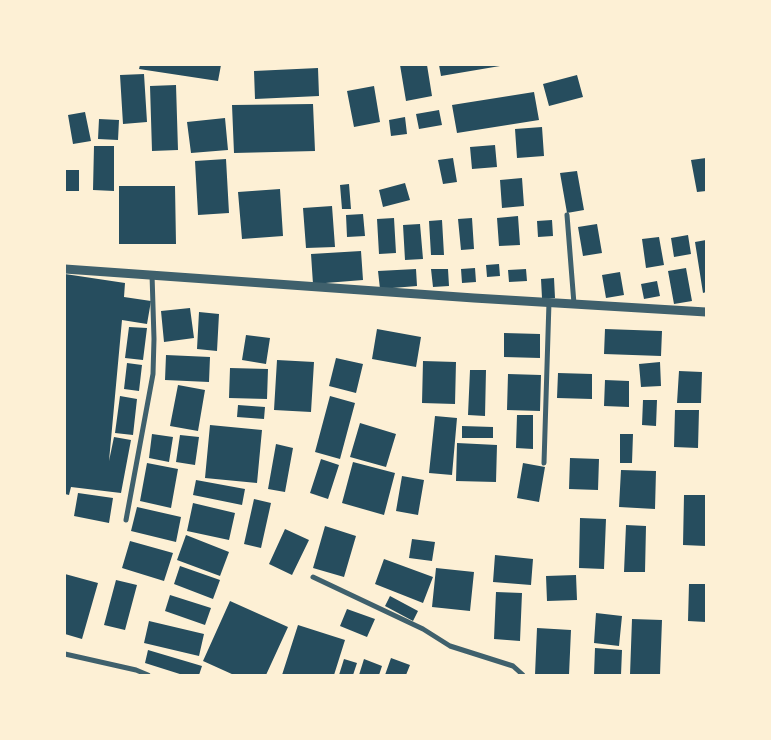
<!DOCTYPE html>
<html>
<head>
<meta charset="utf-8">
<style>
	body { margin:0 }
	#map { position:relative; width:771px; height:740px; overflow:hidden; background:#fdf0d5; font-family:Inter,sans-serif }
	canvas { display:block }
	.frame { position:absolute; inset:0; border:66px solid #fdf0d5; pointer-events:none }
</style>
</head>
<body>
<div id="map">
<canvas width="771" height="740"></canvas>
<div class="frame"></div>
</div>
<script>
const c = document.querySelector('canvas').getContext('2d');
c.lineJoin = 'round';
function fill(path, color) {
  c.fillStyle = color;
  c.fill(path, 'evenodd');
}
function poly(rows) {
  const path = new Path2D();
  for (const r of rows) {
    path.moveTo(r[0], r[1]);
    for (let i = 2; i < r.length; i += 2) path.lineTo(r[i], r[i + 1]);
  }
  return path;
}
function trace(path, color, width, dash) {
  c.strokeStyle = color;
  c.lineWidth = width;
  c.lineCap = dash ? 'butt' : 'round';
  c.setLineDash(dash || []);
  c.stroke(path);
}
fill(poly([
	[140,65,221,65,218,81,139,69],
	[400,65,427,65,432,96,406,101],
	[439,65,500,65,500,66,441,76],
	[318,68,319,96,255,99,254,71],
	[144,74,147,122,123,124,120,75],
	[577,75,583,97,549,106,543,84],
	[176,85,178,150,152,151,150,86],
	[374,86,380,122,354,127,347,91],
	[534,92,539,120,457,133,452,105],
	[313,104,315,151,234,153,232,105],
	[439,110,442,125,419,129,416,114],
	[85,112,91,141,73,144,68,115],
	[405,117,407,134,391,136,389,120],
	[225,118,228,150,191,153,187,122],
	[99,119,119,120,118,140,98,139],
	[542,127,544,156,517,158,515,129],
	[495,145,497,167,472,169,470,147],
	[94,146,114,146,114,191,93,190],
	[453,158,457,182,443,184,438,160],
	[706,158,706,191,697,192,691,160],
	[226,159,229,213,198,215,195,161],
	[65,170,79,170,79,191,65,191],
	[577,171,584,210,567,213,560,173],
	[522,178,524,206,502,208,500,180],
	[405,183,410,200,383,207,379,190],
	[349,184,351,209,342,209,340,185],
	[119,186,175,186,176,244,119,244],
	[280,189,283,236,242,239,238,192],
	[332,206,335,247,306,248,303,208],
	[363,214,365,236,347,237,346,215],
	[518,216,520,245,499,246,497,218],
	[394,218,396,253,379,254,377,219],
	[472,218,474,249,461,250,458,219],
	[442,220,444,255,431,255,429,221],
	[552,220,553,236,538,237,537,221],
	[420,224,423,259,405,260,403,225],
	[597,224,602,253,583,256,578,227],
	[688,235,691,254,674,257,671,238],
	[659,237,664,265,646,268,642,239],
	[706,240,706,292,703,293,695,242],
	[361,251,363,280,313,284,311,254],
	[499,264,500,276,487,277,486,265],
	[475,268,476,282,462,283,461,269],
	[686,268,692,301,674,304,668,271],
	[416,269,417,286,380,289,378,271],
	[431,269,448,269,449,286,433,287],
	[526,269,527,281,509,282,508,270],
	[620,272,624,295,606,298,602,275],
	[65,274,125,283,124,297,151,301,147,324,122,320,109,461,114,437,131,440,121,493,71,487,69,495,65,494],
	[554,278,555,298,542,298,541,279],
	[657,281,660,296,644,299,641,284],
	[190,308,194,338,164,342,161,311],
	[199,312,219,314,217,351,197,349],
	[129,327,147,328,143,360,125,358],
	[377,329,421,337,416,367,372,359],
	[605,329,662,331,661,356,604,354],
	[504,333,540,334,540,358,504,357],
	[246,335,270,338,266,364,242,360],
	[166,355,210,357,209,382,165,380],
	[336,358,363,364,356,393,329,386],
	[277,360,314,362,311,412,274,410],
	[423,361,456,362,455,404,422,403],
	[660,362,661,386,641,387,639,364],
	[127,363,142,365,139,391,124,389],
	[230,368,268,369,267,399,229,398],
	[470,370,486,370,485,416,468,415],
	[679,371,702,372,701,403,677,403],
	[558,373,592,374,592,399,557,398],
	[508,374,541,375,540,411,507,410],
	[605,380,629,381,629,407,604,406],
	[178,385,205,390,198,431,170,426],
	[120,396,137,399,133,435,115,433],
	[330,396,355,403,340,459,315,452],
	[643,400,657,400,656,426,642,425],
	[238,405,265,407,264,419,237,417],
	[675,410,699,410,698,448,674,447],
	[517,415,533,415,533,449,516,448],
	[435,416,457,418,452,475,429,473],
	[360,423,396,434,386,467,350,457],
	[210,425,262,430,257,483,205,478],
	[462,426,493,427,493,438,462,438],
	[152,434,173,437,169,462,149,458],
	[620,434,633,434,632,463,620,463],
	[180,435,199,437,195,465,176,462],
	[457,443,497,445,496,482,456,481],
	[276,444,293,448,285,492,268,489],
	[570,458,599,459,598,490,569,489],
	[321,459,339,465,328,499,310,493],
	[353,462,395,473,384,515,342,503],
	[147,463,178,469,171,508,140,501],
	[523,463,545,467,539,502,517,498],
	[621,470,656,471,655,509,619,507],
	[402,476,424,480,418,515,396,511],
	[196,480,245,489,242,505,193,495],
	[78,493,113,498,109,523,74,516],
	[684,495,706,495,706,546,683,545],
	[254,499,271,503,261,548,244,544],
	[193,503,235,513,229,540,187,531],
	[137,507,181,517,176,542,131,531],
	[580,518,606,519,604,569,579,568],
	[626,525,646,526,645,572,624,572],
	[325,526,356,536,344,577,313,568],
	[285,529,309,540,292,575,269,564],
	[186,535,229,552,220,576,177,560],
	[412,539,435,542,432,561,409,558],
	[130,541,173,553,164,581,122,568],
	[495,555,533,559,531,585,493,582],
	[384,559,433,577,423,603,375,584],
	[180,566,220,580,213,599,174,584],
	[436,568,474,572,470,611,432,607],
	[65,574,98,583,82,639,65,634],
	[576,575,577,600,547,601,546,576],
	[116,580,137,585,125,630,104,625],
	[689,584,706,584,706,622,688,621],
	[496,592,522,593,520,641,494,639],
	[170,595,211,608,205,625,165,611],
	[390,596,418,611,413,621,385,606],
	[230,601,288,627,266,675,234,675,203,661],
	[347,609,375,619,367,637,340,626],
	[596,613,622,616,619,646,594,643],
	[632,619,662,620,660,675,630,675],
	[149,621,204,634,199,656,144,643],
	[298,625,345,640,334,675,282,675],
	[537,628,571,630,569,675,535,675],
	[595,648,622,650,621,675,594,675],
	[148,650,202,666,199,675,183,675,145,663],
	[391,658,410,665,406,675,385,675],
	[344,659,357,663,353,675,339,675],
	[364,659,382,666,379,675,359,675]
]), '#264d5e');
trace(poly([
	[567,215,574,304],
	[544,463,549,302],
	[126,520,153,374,154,339,152,274],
	[313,577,423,629,450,646,513,666,523,675],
	[65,654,136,670,148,675]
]), '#3f606c', 5);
trace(poly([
	[65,269,474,298,706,312]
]), '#3f606c', 9);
</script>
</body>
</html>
